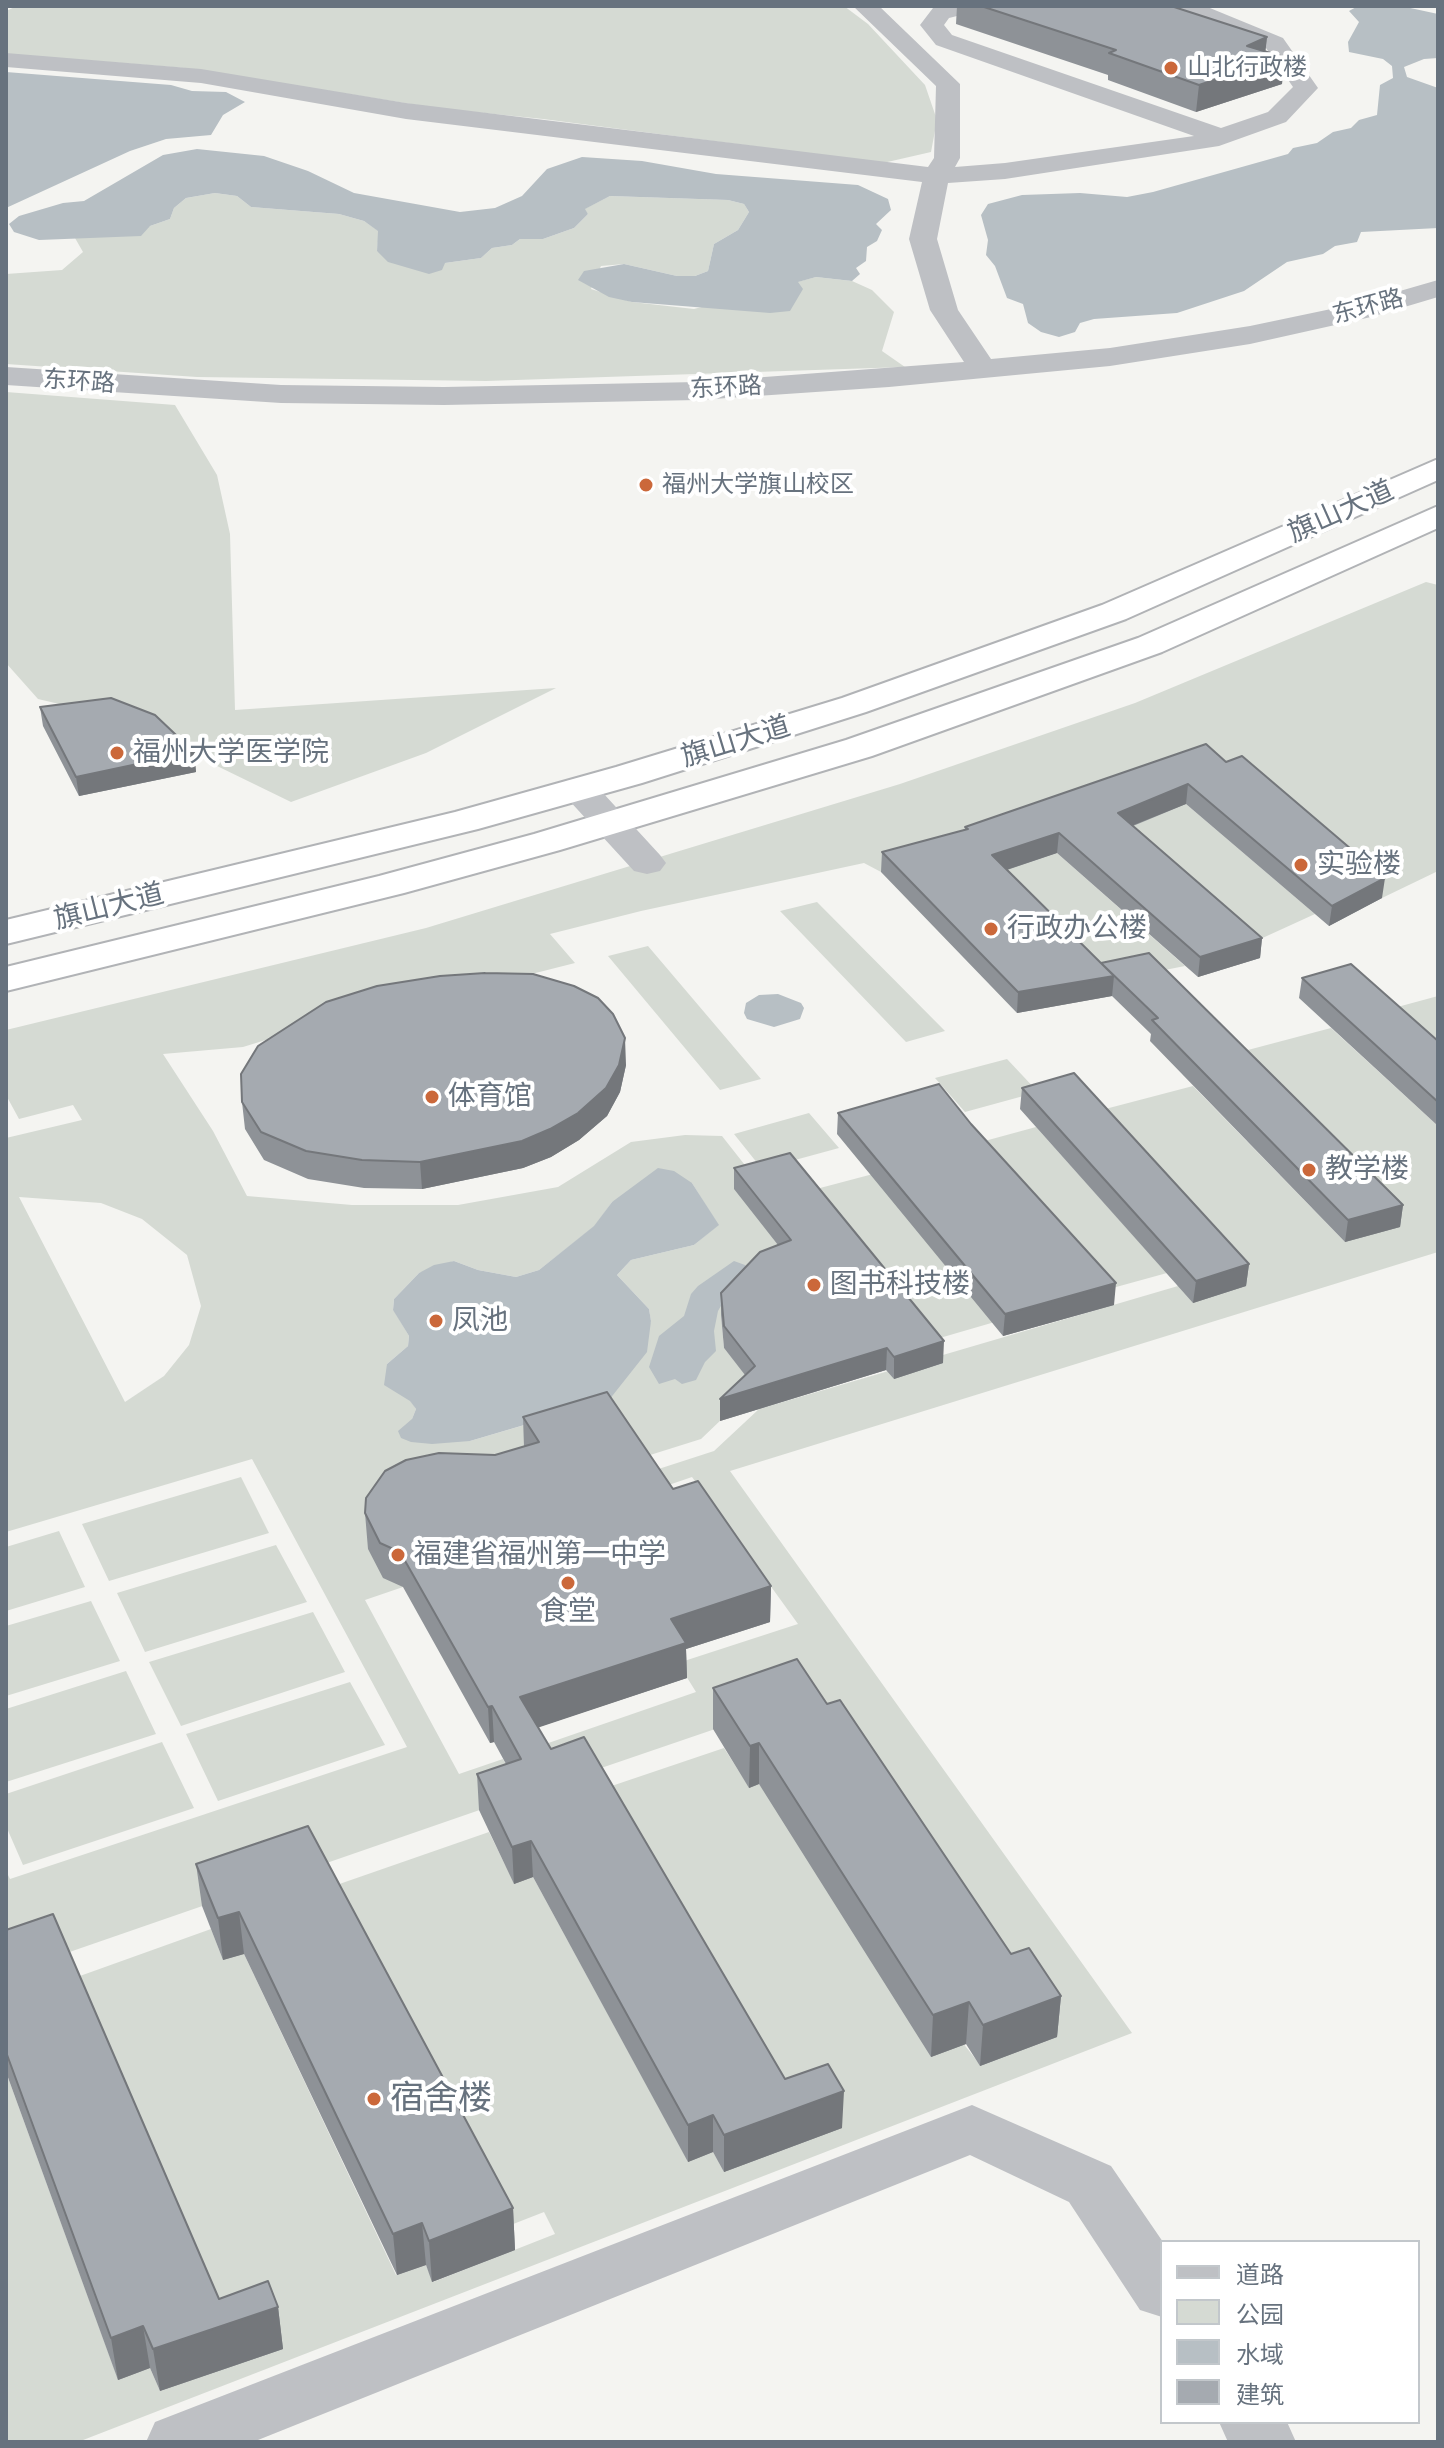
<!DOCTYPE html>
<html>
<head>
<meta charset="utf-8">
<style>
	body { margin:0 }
	#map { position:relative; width:1444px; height:2448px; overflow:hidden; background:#f4f4f1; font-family:Figtree,"Noto Sans SC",sans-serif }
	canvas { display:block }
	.frame { position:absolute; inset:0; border:8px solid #67727e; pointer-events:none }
	.legend { position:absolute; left:1160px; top:2240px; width:260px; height:184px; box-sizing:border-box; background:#fff; border:2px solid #c2c7cb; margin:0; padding:10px 14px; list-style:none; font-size:24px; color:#67727e }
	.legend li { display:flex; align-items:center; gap:16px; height:40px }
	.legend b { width:40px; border:2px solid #c2c7cb }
</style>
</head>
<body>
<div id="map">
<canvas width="1444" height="2448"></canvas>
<div class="frame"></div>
<ul class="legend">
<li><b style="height:10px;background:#bec0c4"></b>道路</li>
<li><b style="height:22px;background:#d5dad3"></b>公园</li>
<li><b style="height:22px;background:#b7bfc4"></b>水域</li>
<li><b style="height:22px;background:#a5aab0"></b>建筑</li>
</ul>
</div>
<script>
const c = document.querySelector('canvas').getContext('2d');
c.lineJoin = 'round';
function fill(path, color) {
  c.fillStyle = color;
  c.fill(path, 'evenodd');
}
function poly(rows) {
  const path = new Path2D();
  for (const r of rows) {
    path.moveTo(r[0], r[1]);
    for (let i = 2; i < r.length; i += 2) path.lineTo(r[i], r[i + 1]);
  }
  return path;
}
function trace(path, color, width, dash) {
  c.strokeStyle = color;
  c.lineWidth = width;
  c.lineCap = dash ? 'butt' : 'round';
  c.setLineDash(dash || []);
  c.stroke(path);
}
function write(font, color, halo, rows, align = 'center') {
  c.font = font + ' Figtree,"Noto Sans SC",sans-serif';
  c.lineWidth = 8;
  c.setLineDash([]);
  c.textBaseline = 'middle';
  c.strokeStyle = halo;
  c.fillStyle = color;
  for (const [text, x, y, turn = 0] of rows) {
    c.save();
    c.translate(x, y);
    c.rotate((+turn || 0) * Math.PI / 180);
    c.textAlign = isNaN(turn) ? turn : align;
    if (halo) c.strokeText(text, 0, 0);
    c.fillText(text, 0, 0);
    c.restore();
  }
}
fill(poly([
	[17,6,844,6,868,24,925,85,937,120,931,152,883,163,543,119,436,108,185,68,6,54,6,11],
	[215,193,237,196,251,207,339,214,364,221,379,231,377,251,445,263,481,258,492,248,512,245,520,239,543,239,574,228,588,214,584,209,610,196,728,200,744,204,749,212,738,230,714,244,708,271,695,276,677,276,624,264,601,266,591,289,632,302,694,309,816,277,852,281,872,290,894,312,882,351,905,367,486,381,197,377,6,364,6,274,62,270,83,252,75,238,105,236,150,226,170,219,174,208,186,198],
	[6,392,175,405,217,475,230,534,235,710,556,688,426,753,291,802,215,765,136,722,38,699,6,663],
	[1426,582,1438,585,1438,871,1382,898,1240,776,881,872,864,863,641,911,550,934,575,963,504,981,379,1005,243,1047,163,1054,213,1131,247,1196,352,1205,458,1205,558,1187,631,1142,685,1135,722,1136,759,1183,790,1262,721,1315,724,1348,745,1374,862,1339,744,1398,701,1439,631,1461,403,1587,365,1600,459,1774,503,1759,523,1795,6,1974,6,1871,10,1879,407,1747,252,1459,6,1532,6,1138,82,1120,73,1105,19,1119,6,1095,6,1030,426,928,900,784,1135,703],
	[692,1183,718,1225,694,1245,631,1260,617,1275,649,1309,651,1322,569,1412,470,1441,412,1419,416,1409,387,1364,408,1346,409,1336,393,1309,394,1299,419,1273,454,1261,478,1270,516,1277,539,1270,595,1226,612,1202],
	[19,1197,101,1203,142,1219,187,1255,201,1306,189,1345,164,1376,125,1402],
	[1186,804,1315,914,1245,946,1116,832],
	[1057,853,1185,966,1099,983,991,875],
	[817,902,945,1031,906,1042,780,911],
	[648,946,761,1079,720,1090,608,956],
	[1438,996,1438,1065,1379,1012],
	[1331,1028,1438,1126,1438,1252,730,1471,1132,2033,78,2442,6,2442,6,2072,118,2379,150,2368,160,2391,283,2348,225,2341,52,1986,211,1929,223,1960,244,1954,396,2275,426,2265,433,2282,555,2234,544,2212,503,2228,302,1897,489,1832,514,1883,533,1877,688,2161,713,2152,725,2171,842,2127,784,2116,579,1797,724,1748,749,1787,759,1784,981,2066,797,1701,569,1779,531,1749,696,1692,678,1663,798,1624,692,1477,651,1491,640,1475,714,1451,759,1409,1178,1286,1090,1113,1193,1086,1345,1242,1229,1055],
	[1007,1059,1038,1092,965,1112,935,1078],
	[809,1113,839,1148,762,1169,734,1134],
	[1036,1127,1167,1273,1058,1303,970,1145],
	[873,1174,1036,1310,926,1342,805,1192],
	[241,1477,269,1533,109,1581,82,1524],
	[59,1531,85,1587,6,1611,6,1547],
	[276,1545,307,1602,145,1652,117,1593],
	[91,1601,120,1661,6,1696,6,1626],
	[313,1612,345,1672,181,1726,149,1662],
	[126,1671,156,1734,6,1782,6,1709],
	[350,1682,385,1745,218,1801,186,1734],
	[162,1742,194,1808,23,1865,6,1826,6,1794]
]), '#d5dad3');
fill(poly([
	[1358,6,1401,6,1438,14,1438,58,1424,59,1404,67,1407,77,1438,88,1438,228,1361,232,1357,242,1335,246,1323,254,1287,262,1244,291,1177,313,1094,319,1080,323,1075,332,1059,337,1041,332,1028,323,1023,304,1007,298,995,266,986,255,988,240,981,215,988,204,1022,195,1080,193,1127,197,1153,192,1288,154,1293,148,1317,143,1333,132,1351,128,1359,120,1377,115,1380,85,1393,78,1392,66,1383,59,1349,52,1348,42,1359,22,1349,11],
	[6,72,171,85,192,91,226,92,245,102,223,115,211,135,166,139,130,151,6,208],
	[197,149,264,156,308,171,354,193,460,212,495,208,522,196,547,169,582,157,642,161,716,174,858,185,888,199,891,210,876,224,882,230,877,241,867,247,866,261,856,268,860,274,852,281,816,277,798,282,803,289,790,311,770,313,632,302,609,297,578,280,584,271,624,264,677,276,695,276,708,271,714,244,738,230,749,212,744,204,728,200,610,196,585,209,588,214,574,228,543,239,520,239,512,245,492,248,481,258,445,263,442,270,429,274,388,262,377,251,378,231,364,221,339,214,251,207,237,196,215,193,186,198,174,208,170,219,150,226,141,236,39,240,14,232,9,224,19,216,63,203,84,201,163,155],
	[778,994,801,1003,804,1008,800,1019,774,1027,747,1019,744,1013,746,1003,759,995],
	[658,1168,674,1171,692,1183,719,1225,694,1245,631,1260,617,1275,649,1309,651,1321,647,1352,609,1400,470,1441,432,1444,411,1442,401,1438,398,1431,412,1419,416,1409,410,1401,384,1385,387,1364,408,1346,409,1336,393,1310,394,1299,419,1273,434,1265,454,1261,478,1270,516,1277,539,1270,594,1226,612,1202],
	[734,1261,745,1265,750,1273,725,1299,718,1311,714,1331,716,1351,705,1362,696,1380,682,1384,675,1379,659,1384,649,1367,659,1336,684,1316,691,1294,698,1286]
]), '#b7bfc4');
const highway = poly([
	[1438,459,1438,480,1126,619,866,712,642,783,478,829,6,944,6,920,455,812,616,767,842,698,1102,605,1438,459],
	[1438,506,1438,528,1162,652,872,756,560,850,404,893,6,991,6,967,379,876,534,834,846,740,1138,638,1438,506]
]);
trace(highway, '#b1b3b6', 4);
fill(poly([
	[853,6,879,6,960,84,960,158,955,167,1005,163,1194,136,936,45,920,25,933,8,941,6,981,6,977,11,949,18,944,25,952,35,1221,128,1268,112,1293,87,1266,48,1191,17,1160,11,1156,6,1205,6,1283,38,1318,88,1286,122,1219,146,1005,179,948,183,937,239,958,310,991,359,1110,348,1250,326,1355,304,1438,280,1438,297,1371,317,1250,344,1110,366,889,387,698,400,444,405,281,403,6,385,6,367,281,385,444,387,698,382,964,362,930,310,909,239,922,182,406,119,201,83,6,67,6,53,201,69,406,103,928,167,934,158,936,86,853,6],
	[579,778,592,781,660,855,666,863,660,871,647,874,634,871,566,797,561,789,566,781,579,778],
	[972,2105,1111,2166,1163,2242,1162,2317,1140,2310,1069,2202,970,2155,253,2442,146,2442,155,2422,972,2105],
	[1219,2422,1287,2422,1296,2442,1228,2442,1219,2422]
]), '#bec0c4');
fill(highway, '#fff');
fill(poly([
	[957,6,1171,6,1267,37,1265,52,1284,57,1282,84,1196,112,1108,80,1108,75,956,24],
	[40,707,194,752,196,772,79,796,43,726],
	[1226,762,1382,898,1329,926,1186,804,1133,826,1262,938,1260,958,1198,977,1057,853,1007,870,1101,963,1403,1205,1400,1227,1345,1242,1150,1041,1151,1034,1112,996,1017,1013,881,872,882,852,965,830,965,827],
	[1302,978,1438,1041,1438,1126,1299,998],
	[626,1065,620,1092,607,1116,579,1140,551,1157,523,1168,422,1189,364,1188,308,1179,264,1160,245,1129,242,1102],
	[1022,1088,1249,1264,1246,1286,1193,1303,1020,1109],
	[838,1113,1114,1305,1003,1336,837,1134],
	[734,1168,943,1363,894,1379,886,1370,720,1421,745,1375,724,1348,721,1315,721,1293,778,1245,734,1189],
	[523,1417,673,1489,771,1586,770,1622,686,1649,687,1678,538,1727,551,1749,785,2079,842,2128,724,2172,713,2152,688,2162,533,1877,514,1884,479,1810,477,1774,506,1764,494,1742,490,1743,403,1587,383,1578,368,1549,365,1513,495,1455,524,1447],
	[713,1688,827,1704,1011,1954,1061,1996,1057,2037,980,2066,966,2044,931,2057,759,1784,749,1788,713,1729],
	[196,1864,513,2208,515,2250,432,2282,426,2265,397,2275,244,1954,223,1960,202,1906],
	[6,1930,219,2299,278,2307,283,2349,160,2391,150,2368,118,2380,6,2072]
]), '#8e9297');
fill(poly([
	[1267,37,1264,64,1284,57,1282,84,1196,112,1199,85,1247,46],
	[194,752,196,772,79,796,76,777],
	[1188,784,1186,804,1116,832,1118,813],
	[1059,833,1057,853,991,875,992,855],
	[1385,878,1382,898,1329,926,1332,906],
	[1262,938,1260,958,1198,977,1200,957],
	[1114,976,1112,996,1017,1013,1018,992],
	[625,1038,626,1065,620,1092,607,1116,579,1140,551,1157,523,1168,422,1189,420,1162],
	[1403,1205,1400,1227,1345,1242,1348,1220],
	[1249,1264,1246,1286,1193,1303,1196,1281],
	[1116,1283,1114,1305,1003,1336,1005,1314],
	[944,1341,943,1363,894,1379,894,1357],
	[887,1348,886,1370,720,1421,720,1399],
	[771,1586,770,1622,686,1649,687,1678,522,1733,520,1697,671,1619],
	[492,1706,494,1742,490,1743,488,1707],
	[759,1743,759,1784,749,1788,750,1746],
	[531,1841,533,1877,514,1884,512,1847],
	[239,1912,244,1954,223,1960,218,1918],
	[1061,1996,1057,2037,980,2066,983,2025],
	[969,2002,966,2044,931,2057,933,2015],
	[844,2091,842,2128,724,2172,724,2135],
	[713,2115,713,2152,688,2162,688,2125],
	[513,2208,515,2250,432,2282,429,2241],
	[422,2223,426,2265,397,2275,393,2234],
	[278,2307,283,2349,160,2391,153,2349],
	[143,2326,150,2368,118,2380,111,2338]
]), '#74777b');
const building = poly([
	[981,6,1171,6,1267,37,1247,46,1284,57,1199,85,1109,53,1116,50,981,6],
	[111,698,155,715,194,752,76,777,40,707,111,698],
	[1206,744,1226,762,1242,756,1385,878,1332,906,1188,784,1118,813,1262,938,1200,957,1059,833,992,855,1114,976,1018,992,882,852,968,829,965,827,1206,744],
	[1149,953,1403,1205,1348,1220,1152,1020,1158,1018,1101,963,1149,953],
	[1351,964,1438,1041,1438,1102,1302,978,1351,964],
	[485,973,533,974,574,986,598,998,613,1014,625,1038,619,1065,606,1088,578,1113,550,1129,522,1141,420,1162,362,1160,306,1151,261,1132,242,1102,241,1074,258,1046,326,1002,377,986,440,976,485,973],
	[1074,1073,1249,1264,1196,1281,1022,1088,1074,1073],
	[939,1084,971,1124,1116,1283,1005,1314,838,1113,939,1084],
	[790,1153,944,1341,894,1357,887,1348,720,1399,755,1366,724,1326,721,1293,760,1252,791,1240,734,1168,790,1153],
	[607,1392,673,1489,698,1481,771,1586,671,1619,686,1643,520,1697,551,1749,584,1737,785,2079,828,2064,844,2091,724,2135,713,2115,688,2125,531,1841,512,1847,477,1774,521,1759,492,1706,488,1707,400,1552,380,1543,365,1513,366,1498,385,1471,406,1460,439,1453,495,1455,539,1442,523,1417,607,1392],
	[797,1659,827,1704,840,1700,1011,1954,1029,1948,1061,1996,983,2025,969,2002,933,2015,759,1743,750,1746,713,1688,797,1659],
	[308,1826,513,2208,429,2241,422,2223,393,2234,239,1912,218,1918,196,1864,308,1826],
	[53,1914,219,2299,268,2281,278,2307,153,2349,143,2326,111,2338,6,2052,6,1930,53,1914]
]);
fill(building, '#a5aab0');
trace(building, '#74777b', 2);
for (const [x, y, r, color] of [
	[1171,68,8,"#cb683a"],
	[646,485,8,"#cb683a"],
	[117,753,8,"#cb683a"],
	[1301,865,8,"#cb683a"],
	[991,929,8,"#cb683a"],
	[432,1097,8,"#cb683a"],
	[1309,1170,8,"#cb683a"],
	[814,1285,8,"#cb683a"],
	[436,1321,8,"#cb683a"],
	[398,1555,8,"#cb683a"],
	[568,1583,8,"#cb683a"],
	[374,2099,8,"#cb683a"]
]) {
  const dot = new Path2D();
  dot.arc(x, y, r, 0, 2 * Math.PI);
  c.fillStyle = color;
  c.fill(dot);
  trace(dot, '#fff', 3);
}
write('24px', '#67727e', '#fff', [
	["山北行政楼",1187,68],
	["福州大学旗山校区",662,485]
], 'left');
write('24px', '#67727e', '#fff', [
	["东环路",1368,307,-15],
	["东环路",79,382,4],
	["东环路",726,388,-3]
]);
write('28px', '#67727e', '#fff', [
	["旗山大道",1341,512,-24],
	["旗山大道",736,742,-17],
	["旗山大道",109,907,-14]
]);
write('28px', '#67727e', '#fff', [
	["福州大学医学院",133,753],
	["实验楼",1317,865],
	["行政办公楼",1007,929],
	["体育馆",448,1097],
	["教学楼",1325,1170],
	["图书科技楼",830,1285],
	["凤池",452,1321],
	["福建省福州第一中学",414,1555],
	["食堂",568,1612,"center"]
], 'left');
write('34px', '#67727e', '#fff', [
	["宿舍楼",390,2099]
], 'left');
</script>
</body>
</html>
